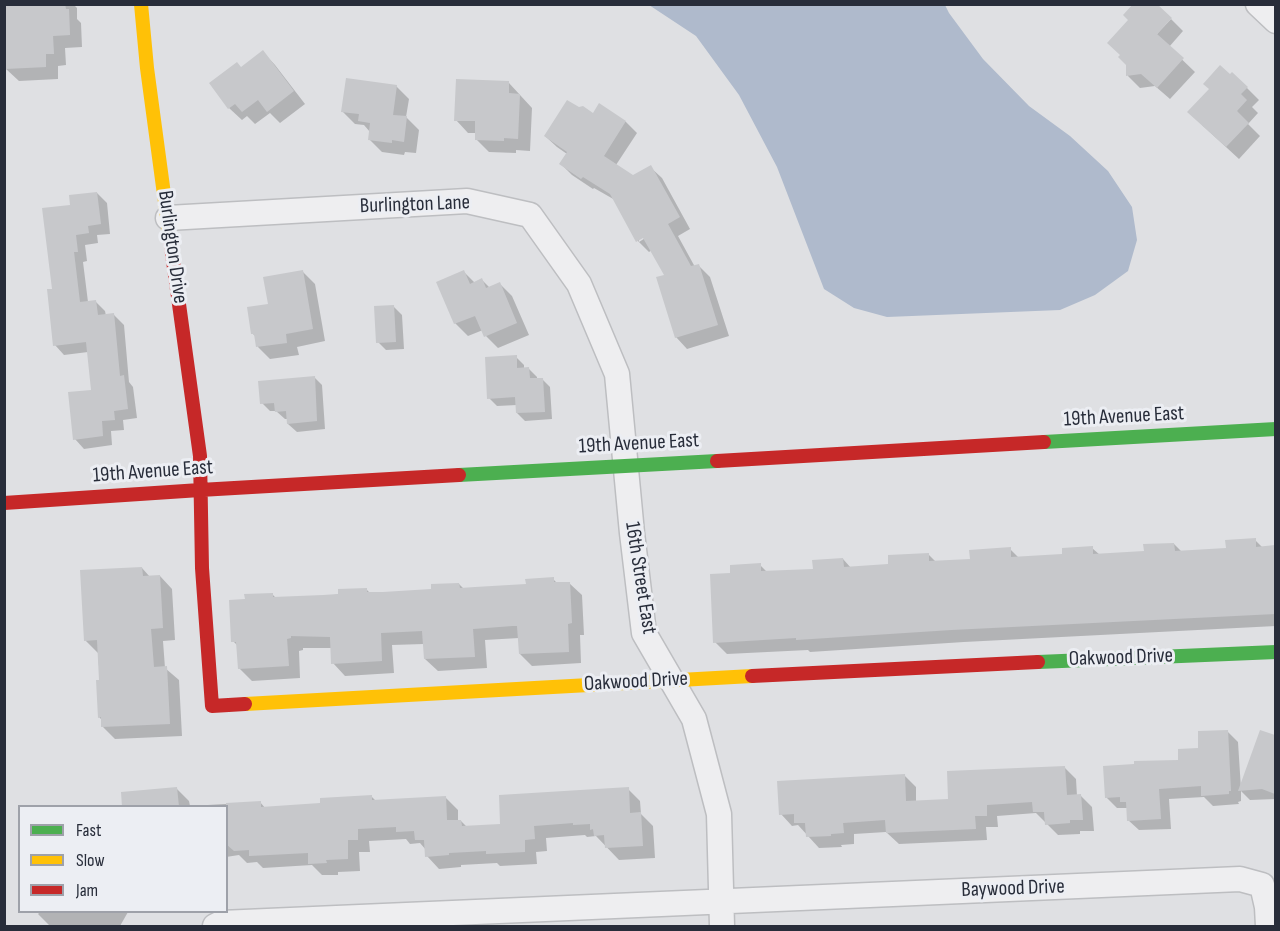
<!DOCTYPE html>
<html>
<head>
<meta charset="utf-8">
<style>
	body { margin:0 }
	#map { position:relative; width:1280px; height:931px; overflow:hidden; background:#dfe0e3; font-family:"Sofia Sans Condensed",sans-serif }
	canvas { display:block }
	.frame { position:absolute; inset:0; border:6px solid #282d3a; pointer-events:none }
	.legend { position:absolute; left:18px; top:805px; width:210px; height:108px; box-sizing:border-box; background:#eceef3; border:2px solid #9ea1a9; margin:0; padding:8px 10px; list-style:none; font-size:18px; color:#282d3a }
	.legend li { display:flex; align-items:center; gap:12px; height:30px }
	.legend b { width:30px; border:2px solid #9ea1a9 }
</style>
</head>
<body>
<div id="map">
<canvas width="1280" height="931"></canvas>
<div class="frame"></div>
<ul class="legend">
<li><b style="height:8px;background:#4caf50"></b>Fast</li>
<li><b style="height:8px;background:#ffc107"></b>Slow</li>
<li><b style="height:8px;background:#c62828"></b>Jam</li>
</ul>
</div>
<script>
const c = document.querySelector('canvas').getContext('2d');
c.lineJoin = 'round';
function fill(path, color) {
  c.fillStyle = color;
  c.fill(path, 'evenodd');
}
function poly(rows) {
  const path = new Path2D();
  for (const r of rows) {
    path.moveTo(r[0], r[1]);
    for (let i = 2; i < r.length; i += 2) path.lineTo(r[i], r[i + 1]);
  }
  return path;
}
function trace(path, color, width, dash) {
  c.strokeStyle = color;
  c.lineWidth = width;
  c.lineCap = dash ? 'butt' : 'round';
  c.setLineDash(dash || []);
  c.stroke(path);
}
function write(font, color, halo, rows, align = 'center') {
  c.font = font + ' "Sofia Sans Condensed",sans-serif';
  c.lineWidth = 6;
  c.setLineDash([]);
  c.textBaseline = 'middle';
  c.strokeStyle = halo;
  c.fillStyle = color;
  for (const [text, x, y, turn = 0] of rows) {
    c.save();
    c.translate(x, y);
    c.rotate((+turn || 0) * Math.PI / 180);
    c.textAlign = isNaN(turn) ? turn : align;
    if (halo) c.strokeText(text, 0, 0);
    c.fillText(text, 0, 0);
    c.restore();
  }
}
fill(poly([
	[649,5,945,5,949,13,983,59,1029,106,1070,136,1108,171,1132,207,1137,240,1128,271,1095,295,1060,310,887,317,854,308,824,289,777,167,739,95,696,36]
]), '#afbacc');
fill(poly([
	[4,4,73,4,77,8,77,19,81,23,82,47,65,48,66,65,58,66,58,79,19,81,6,69,4,52],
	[1171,19,1183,31,1169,47,1195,72,1170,99,1155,86,1140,88,1128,76,1128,65],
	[263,52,275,65,305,104,280,123,270,113,255,124,247,116,242,120,229,108,242,68],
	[509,83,532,108,530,151,516,150,516,153,489,152,476,139,477,133,468,133,456,120],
	[396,86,409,99,406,117,419,130,416,153,405,152,404,155,382,152,369,139,370,132,364,125,355,124,343,112],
	[1247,88,1259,100,1252,107,1258,113,1248,124,1260,136,1239,159,1202,125,1210,89],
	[599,105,626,122,637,133,616,165,633,176,650,167,662,178,690,229,678,236,695,267,699,266,710,277,729,336,687,349,676,337,666,276,652,250,649,252,638,241,615,200,594,188,593,189,572,175,561,164,567,154,557,147,545,136,593,115],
	[650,235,639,242,639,238],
	[97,193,107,203,110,234,97,235,98,243,85,245,87,261,83,262,88,302,95,301,105,311,106,316,114,315,124,325,129,382,133,387,137,418,123,420,124,430,111,431,112,445,84,449,75,439,93,391,88,352,64,355,55,345,53,290,71,206],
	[302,271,315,284,325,341,297,347,299,355,270,359,258,347,256,337,252,333,269,305],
	[464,272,475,283,482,280,490,288,500,284,512,296,529,335,498,348,486,336,483,330,468,336,455,323,438,283],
	[394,307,402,315,404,349,386,350,378,342],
	[516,357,524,365,524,369,529,369,537,377,537,379,542,379,550,387,552,419,525,421,517,413,517,405,497,406,489,398],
	[314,377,322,385,325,429,297,432,288,424,288,419,285,419,276,411,270,411,262,403],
	[1255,540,1263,548,1276,547,1276,626,964,642,810,652,808,650,727,654,715,642,732,575,760,565,768,573,814,570,843,559,851,568,890,566,928,554,936,562,971,561,1010,549,1019,558,1064,556,1092,548,1100,555,1146,552,1174,544,1182,552,1227,549],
	[142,568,150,577,160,576,172,589,175,640,163,641,165,668,179,680,182,736,115,739,103,727,102,720,99,717,100,681,98,653,85,640],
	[553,579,558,584,569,583,582,595,584,635,580,635,581,663,532,666,520,654,519,638,485,640,487,668,438,671,425,659,424,644,392,645,394,673,345,676,333,663,332,648,303,648,303,650,299,651,300,678,252,681,239,668,238,646,233,641,246,600,272,594,277,599,323,597,366,589,371,594,433,590,459,584,464,589,527,585],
	[1227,731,1238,742,1241,789,1261,732,1276,737,1276,799,1250,800,1241,791,1241,801,1238,802,1239,804,1213,806,1204,797,1169,799,1171,829,1139,830,1128,820,1128,808,1117,808,1106,797,1180,761],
	[1065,768,1076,779,1077,796,1081,796,1092,807,1094,831,1080,831,1080,834,1058,835,1036,813,997,816,998,827,986,827,987,840,899,844,886,832,854,834,854,844,841,845,842,847,819,848,798,825,792,826,781,814,904,775,916,787,916,802,950,801],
	[177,789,189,801,190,806,260,802,266,809,321,805,371,796,376,801,445,797,458,810,458,821,461,821,467,827,502,826,628,789,640,801,641,814,653,826,655,858,619,860,596,836,587,837,585,835,546,838,547,851,536,852,537,864,500,866,497,863,461,865,461,867,439,869,427,856,426,850,420,843,410,844,406,839,369,841,370,852,359,852,360,871,338,872,338,875,322,875,312,865,263,868,257,862,247,863,239,855,226,857,226,806,129,806],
	[40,912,128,912,120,926,106,926,103,925,102,926,50,926,38,914]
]), '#0003');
fill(poly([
	[5,4,65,4,66,9,69,9,70,35,53,36,54,54,46,54,46,67,5,69],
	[1133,4,1157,4,1172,18,1157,34,1184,58,1157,88,1141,74,1126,76,1126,65,1118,57,1120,55,1107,43,1128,20,1123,15],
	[263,50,294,91,267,112,258,100,242,112,235,104,228,109,209,83,237,62,241,67],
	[1220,65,1230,74,1232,72,1248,87,1241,94,1247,100,1237,111,1249,123,1226,147,1187,112,1209,89,1203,84],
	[346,78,397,85,393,115,407,116,404,142,392,140,392,143,368,140,370,123,358,121,359,114,341,112],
	[456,79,509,81,509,93,520,94,518,139,504,138,504,141,475,140,475,121,454,121],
	[567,100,579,107,583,106,593,113,599,103,626,121,604,156,633,175,651,165,680,217,668,224,691,266,699,264,718,325,675,338,656,277,664,275,643,238,636,242,610,194,583,177,581,179,559,164,567,152,544,136],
	[97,192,101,224,88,226,89,233,76,235,78,252,74,252,80,302,96,300,98,315,114,313,120,376,124,375,128,409,114,411,115,420,102,421,103,436,73,440,68,392,91,390,86,342,53,346,47,289,52,289,42,208,70,205,69,195],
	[303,270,313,329,286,334,287,343,256,347,254,334,251,334,247,307,268,304,263,277],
	[464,270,470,284,482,278,486,288,500,282,517,323,484,337,475,316,454,324,436,282],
	[394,305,396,342,376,343,374,306],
	[517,355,517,368,529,367,530,378,543,378,545,412,516,413,515,397,487,399,485,357],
	[315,376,317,421,287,424,286,411,275,412,274,403,260,404,258,381],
	[1256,538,1256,547,1275,545,1275,614,951,630,796,640,796,638,713,643,710,574,730,573,730,565,761,563,761,571,813,569,812,560,843,558,844,567,888,564,888,555,929,553,929,561,970,559,969,550,1011,547,1011,557,1062,554,1062,548,1093,546,1093,554,1144,551,1143,544,1174,543,1175,551,1226,548,1225,540],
	[142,567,143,576,160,575,163,628,151,629,154,667,167,666,170,724,101,727,101,717,98,718,96,680,99,680,97,640,84,641,80,570],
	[554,577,554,582,570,582,572,623,568,624,569,652,519,654,517,626,512,626,473,629,475,657,424,659,422,631,381,633,382,661,331,664,330,637,291,636,291,638,287,639,289,666,238,669,236,642,231,642,229,600,245,599,244,594,273,593,273,597,323,595,338,594,338,589,367,588,367,592,383,592,431,589,431,584,459,583,460,588,475,587,526,584,525,579],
	[1228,730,1231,791,1229,791,1229,794,1201,796,1201,786,1159,789,1161,819,1127,821,1126,802,1120,802,1120,797,1105,798,1103,766,1134,764,1134,761,1178,760,1178,749,1198,748,1198,731],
	[1260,730,1275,735,1275,794,1262,789,1238,791],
	[1065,766,1067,795,1081,794,1083,820,1070,820,1070,823,1045,825,1044,812,1033,812,1032,802,987,805,987,816,975,816,976,829,886,833,885,820,843,823,844,833,831,834,831,836,806,837,805,823,794,823,794,814,779,815,777,781,905,774,906,801,948,799,947,771],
	[177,787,179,807,122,807,121,792],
	[629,787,630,813,641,812,643,846,605,848,604,835,594,836,593,829,590,830,590,824,573,825,573,823,534,826,535,839,525,840,525,852,486,854,486,851,449,853,449,855,425,857,424,840,415,840,414,831,396,832,396,827,358,829,358,840,348,840,348,859,326,860,327,863,308,864,308,853,249,856,249,850,234,851,226,844,226,803,261,801,261,807,320,803,320,798,372,795,372,800,446,796,447,820,461,820,462,826,500,824,499,795]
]), '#c7c8cb');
const street = poly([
	[1258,4,1276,21],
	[168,218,467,201,530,215,579,284,617,374,632,533,644,633,694,719,719,814,722,926],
	[215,926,221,923,1240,879,1262,885,1267,907,1268,926]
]);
trace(street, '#bdbec1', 27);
trace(street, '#eeeef0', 24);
trace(poly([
	[1044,442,1276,429],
	[459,475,717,461],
	[1038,662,1276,652]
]), '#4caf50', 14);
trace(poly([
	[141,4,147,68,170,239],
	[245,704,752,676]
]), '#ffc107', 14);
trace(poly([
	[170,239,200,456,202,568,212,706,245,704],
	[717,461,1044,442],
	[4,503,200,490,459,475],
	[752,676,1038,662]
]), '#c62828', 14);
write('21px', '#282d3a', '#eceef3', [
	["Burlington Lane",415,205,-2],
	["Burlington Drive",172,247,82],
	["19th Avenue East",1124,417,-3],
	["19th Avenue East",639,444,-3],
	["19th Avenue East",153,472,-4],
	["16th Street East",640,578,81],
	["Oakwood Drive",1121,658,-2],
	["Oakwood Drive",636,682,-3],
	["Baywood Drive",1013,889,-2]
]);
</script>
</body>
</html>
